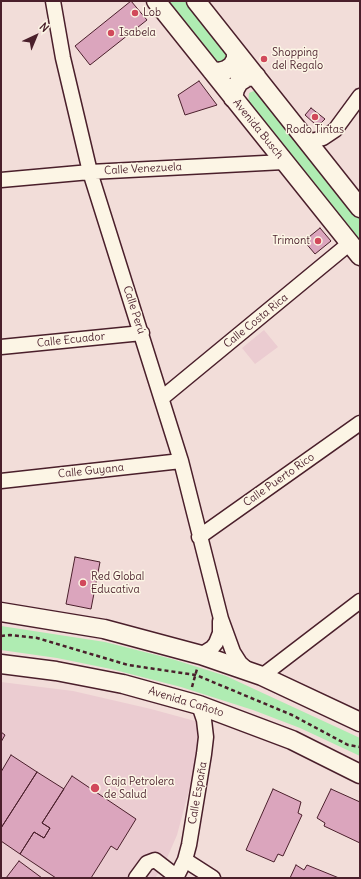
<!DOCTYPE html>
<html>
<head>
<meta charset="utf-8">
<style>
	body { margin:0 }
	#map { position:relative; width:361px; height:879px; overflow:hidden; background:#f2ddd9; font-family:Delius,sans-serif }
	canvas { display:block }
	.frame { position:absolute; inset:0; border:2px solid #4a1f2b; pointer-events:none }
	.north { position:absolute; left:16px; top:16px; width:40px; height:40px; -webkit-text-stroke:3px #fcf5e5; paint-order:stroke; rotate:44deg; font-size:11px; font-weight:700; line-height:16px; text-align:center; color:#4a1f2b }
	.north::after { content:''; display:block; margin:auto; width:14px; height:18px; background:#4a1f2b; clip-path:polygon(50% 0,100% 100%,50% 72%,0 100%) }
</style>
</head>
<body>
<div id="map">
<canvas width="361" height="879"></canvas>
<div class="frame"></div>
<div class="north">N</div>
</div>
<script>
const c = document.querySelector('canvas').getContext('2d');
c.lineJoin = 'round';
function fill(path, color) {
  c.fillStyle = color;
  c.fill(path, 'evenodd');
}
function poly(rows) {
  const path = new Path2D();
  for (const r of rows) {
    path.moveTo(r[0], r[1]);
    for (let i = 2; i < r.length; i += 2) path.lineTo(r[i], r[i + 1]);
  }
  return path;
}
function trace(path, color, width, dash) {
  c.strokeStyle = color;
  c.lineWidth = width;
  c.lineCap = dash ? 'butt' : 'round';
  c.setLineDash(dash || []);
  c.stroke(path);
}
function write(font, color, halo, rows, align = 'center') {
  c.font = font + ' Delius,sans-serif';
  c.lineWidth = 3;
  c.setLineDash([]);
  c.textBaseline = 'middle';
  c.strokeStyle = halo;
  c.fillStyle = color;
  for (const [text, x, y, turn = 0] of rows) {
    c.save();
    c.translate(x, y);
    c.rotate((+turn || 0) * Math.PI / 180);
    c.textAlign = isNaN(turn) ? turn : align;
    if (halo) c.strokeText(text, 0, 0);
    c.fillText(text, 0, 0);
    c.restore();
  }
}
fill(poly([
	[264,330,278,347,255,364,242,348],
	[1,682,73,691,151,709,195,721,201,728,202,741,177,835,164,865,155,878,1,878]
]), '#ebccd1');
fill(poly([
	[168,1,187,1,228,52,228,59,220,64,215,60],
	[256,90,360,216,360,245,248,106,249,93],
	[1,626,105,642,172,659,226,676,360,738,360,756,300,728,253,710,181,687,111,669,57,658,1,650]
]), '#afecb2');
const building = poly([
	[131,1,147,20,90,65,75,46,131,1],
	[199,81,217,105,185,115,178,95,199,81],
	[311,108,325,119,321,123,315,124,305,115,311,108],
	[320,228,331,241,315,254,304,241,320,228],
	[75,557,100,562,91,609,66,604,75,557],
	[1,732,5,735,1,742,1,732],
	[11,755,37,772,1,828,1,772,11,755],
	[37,772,64,789,42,823,50,828,44,838,34,832,20,854,1,841,1,828,37,772],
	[72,776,136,819,117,850,111,846,91,878,56,878,20,854,34,832,44,838,50,828,42,823,72,776],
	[273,789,301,802,298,813,302,815,283,856,278,854,274,862,246,850,273,789],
	[331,789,360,802,360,843,324,826,325,823,317,818,331,789],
	[19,861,42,878,6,878,19,861],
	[296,865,304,870,307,865,339,878,290,878,296,865]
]);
fill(building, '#dba5bd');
trace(building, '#4a1f2b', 1);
const minor = poly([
	[53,1,63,58,90,172,181,461,221,619,233,652,240,663,249,671],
	[308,142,323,138,335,130,360,96],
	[1,180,90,172,284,162],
	[1,347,142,333],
	[162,398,350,243],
	[1,481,181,461],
	[199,537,360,423],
	[201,655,212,648,216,643,220,633,220,621],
	[262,676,360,601],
	[185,860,213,878],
	[136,878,147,863,155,860,177,877],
	[176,878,185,860,189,845,204,754,206,737,204,720,199,705]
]);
const major = poly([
	[156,1,360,256],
	[196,1,360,208],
	[212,71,219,72,226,70,232,66,236,59,236,52],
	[233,98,235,89,239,82,247,77,256,76],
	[1,612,104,629,201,655,262,676,360,722],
	[1,664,56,671,123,684,199,705,292,740,360,774]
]);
trace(minor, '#4a1f2b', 17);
trace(major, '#4a1f2b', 21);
trace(poly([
	[1,636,10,635,37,638,128,665,196,675,292,715,348,745,360,747],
	[192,687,197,669]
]), '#4a1f2b', 2.5, [4, 3]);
trace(minor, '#fcf5e5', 14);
trace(major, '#fcf5e5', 18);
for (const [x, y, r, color] of [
	[135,13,4,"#d1495b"],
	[111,33,4,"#d1495b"],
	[264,59,4,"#d1495b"],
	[315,117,4,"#d1495b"],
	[318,241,4,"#d1495b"],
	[83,583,4,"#d1495b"],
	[95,788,5,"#d1495b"]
]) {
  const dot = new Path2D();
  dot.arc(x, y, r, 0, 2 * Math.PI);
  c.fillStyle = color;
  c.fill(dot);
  trace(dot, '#fcf5e5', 1.5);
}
write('11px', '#4a1f2b', '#fcf5e5', [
	["Lob",143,13],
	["Isabela",119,33],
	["Shopping",272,53],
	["del Regalo",272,66],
	["Rodo Tintas",315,130,"center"],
	["Trimont",310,241,"right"],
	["Red Global",91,577],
	["Educativa",91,590],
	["Caja Petrolera",104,782],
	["de Salud",104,795]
], 'left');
write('11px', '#4a1f2b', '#fcf5e5', [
	["Avenida Busch",258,129,51],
	["Calle Venezuela",143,169,-3],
	["Calle Perú",134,310,72],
	["Calle Costa Rica",256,321,-39],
	["Calle Ecuador",71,340,-6],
	["Calle Guyana",91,471,-6],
	["Calle Puerto Rico",279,480,-35],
	["Avenida Cañoto",186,702,17],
	["Calle España",198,793,-80]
]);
</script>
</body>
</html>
